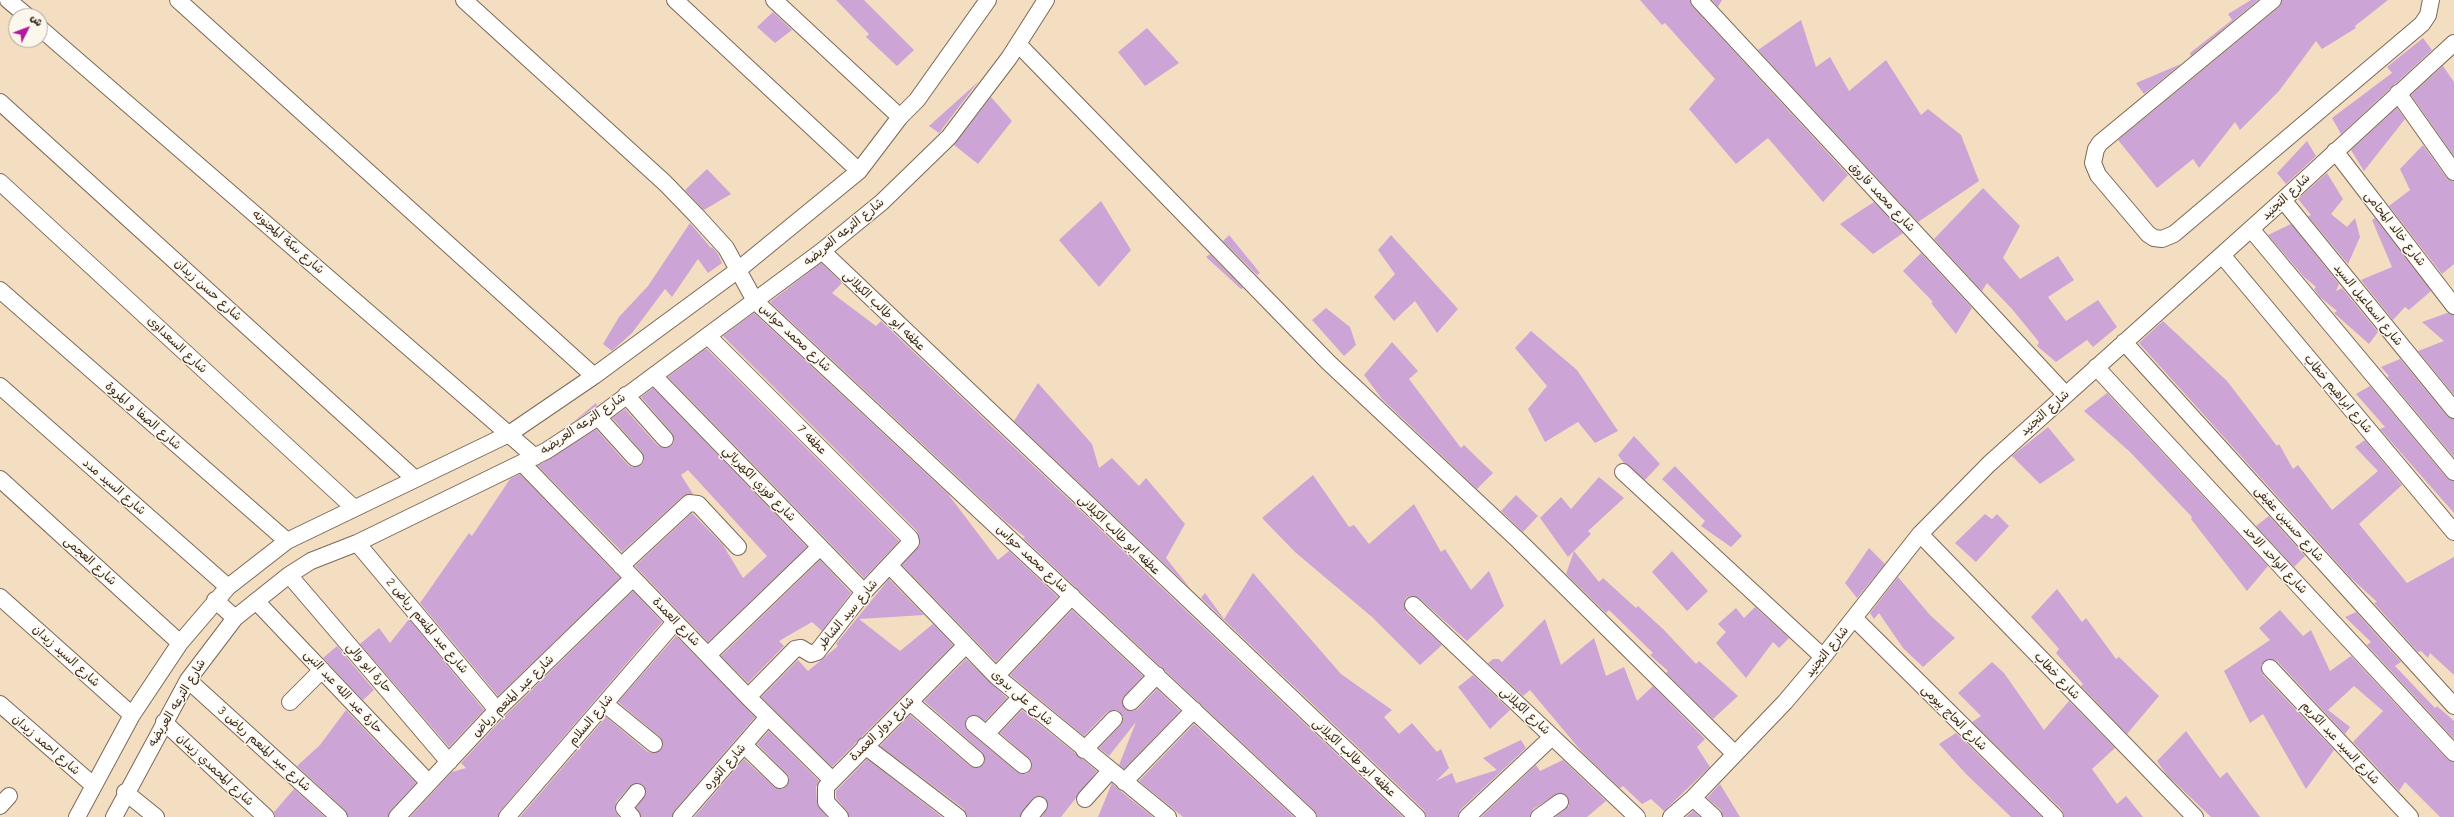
<!DOCTYPE html>
<html>
<head>
<meta charset="utf-8">
<style>
	body { margin:0 }
	#map { position:relative; width:2454px; height:817px; overflow:hidden; background:#f4dec1; font-family:"Comic Neue","Playpen Sans Arabic",sans-serif }
	canvas { display:block }
	.north { position:absolute; left:8px; top:8px; width:40px; height:40px; box-sizing:border-box; background:#fbf7ec; border:1px solid #aea59a; border-radius:50%; rotate:48deg; font-size:11px; font-weight:700; line-height:16px; text-align:center; color:#3b2a1e }
	.north::after { content:''; display:block; margin:auto; width:14px; height:18px; background:#b5179e; clip-path:polygon(50% 0,100% 100%,50% 72%,0 100%) }
</style>
</head>
<body>
<div id="map">
<canvas width="2454" height="817"></canvas>
<div class="north">ش</div>
</div>
<script>
const c = document.querySelector('canvas').getContext('2d');
c.lineJoin = 'round';
function fill(path, color) {
  c.fillStyle = color;
  c.fill(path, 'evenodd');
}
function poly(rows) {
  const path = new Path2D();
  for (const r of rows) {
    path.moveTo(r[0], r[1]);
    for (let i = 2; i < r.length; i += 2) path.lineTo(r[i], r[i + 1]);
  }
  return path;
}
function trace(path, color, width, dash) {
  c.strokeStyle = color;
  c.lineWidth = width;
  c.lineCap = dash ? 'butt' : 'round';
  c.setLineDash(dash || []);
  c.stroke(path);
}
function write(font, color, halo, rows, align = 'center') {
  c.font = font + ' "Comic Neue","Playpen Sans Arabic",sans-serif';
  c.lineWidth = 3;
  c.setLineDash([]);
  c.textBaseline = 'middle';
  c.strokeStyle = halo;
  c.fillStyle = color;
  for (const [text, x, y, turn = 0] of rows) {
    c.save();
    c.translate(x, y);
    c.rotate((+turn || 0) * Math.PI / 180);
    c.textAlign = isNaN(turn) ? turn : align;
    if (halo) c.strokeText(text, 0, 0);
    c.fillText(text, 0, 0);
    c.restore();
  }
}
fill(poly([
	[836,0,864,0,914,50,897,66,866,37,869,34],
	[1640,0,1690,0,1692,6,1848,175,1823,202,1768,138,1736,164,1689,109,1715,79,1665,23,1662,25],
	[1712,0,1722,0,1718,7],
	[2251,0,2258,0,2191,56,2190,53,2232,20,2228,14],
	[2282,0,2388,0,2355,26,2356,28,2322,49,2316,41,2279,91,2240,130,2235,122,2199,168,2193,159,2157,188,2118,140,2279,7],
	[773,12,792,30,775,43,757,27],
	[1801,20,1816,67,1830,57,1849,91,1886,60,1921,115,1928,109,1961,135,1979,181,1918,222,1758,50],
	[1147,28,1179,63,1145,86,1118,52],
	[2423,38,2432,50,2341,134,2332,118,2392,73,2387,67],
	[2181,64,2144,94,2136,83],
	[2443,66,2454,82,2454,156,2411,95],
	[978,82,939,133,929,126],
	[991,97,1012,121,978,164,954,145],
	[2397,108,2405,119,2364,171,2351,150],
	[2307,141,2316,156,2286,184,2277,173],
	[2423,145,2446,177,2454,181,2454,264,2442,274,2445,278,2389,206,2410,190,2400,169],
	[707,169,731,194,704,210,685,190],
	[2327,173,2343,199,2331,214,2347,227,2355,218,2360,237,2348,264,2308,216,2311,215,2298,199],
	[1983,188,2020,226,2003,258,2020,279,2058,256,2074,280,2048,297,2066,321,2098,300,2117,327,2093,347,2087,340,2056,362,2037,346,2039,342,2012,309,1987,283,1982,291,1934,239],
	[1101,201,1131,250,1099,287,1059,240],
	[1874,202,1903,233,1873,254,1840,224],
	[2375,218,2431,291,2409,310,2405,307,2393,320,2361,280,2392,267,2372,220],
	[690,223,711,248,712,247,718,254,722,263,708,273,698,259,672,297,665,289,632,333,612,351,603,344,619,317,648,286],
	[2291,224,2339,284,2336,291,2342,288,2378,332,2369,344,2334,313,2337,311,2320,297,2314,289,2316,287,2304,277,2268,235],
	[1229,235,1260,273,1257,275,1223,241],
	[1391,235,1458,309,1437,333,1415,301,1394,321,1374,297,1395,274,1378,250],
	[1921,253,1972,308,1956,334,1931,303,1933,302,1903,271],
	[1210,254,1243,288,1241,289,1206,257],
	[821,263,842,283,832,293,876,326,881,321,1403,817,1317,817,1314,810,1023,538,1025,537,1006,522,770,302],
	[1326,308,1350,327,1356,345,1344,356,1312,320],
	[754,313,948,494,998,560,1009,551,1058,597,996,662,902,565,920,545,917,531,723,336],
	[2447,313,2454,315,2454,395,2418,351,2444,341,2422,322],
	[2163,321,2227,381,2277,446,2279,444,2293,469,2298,465,2332,510,2378,471,2355,447,2365,440,2402,485,2359,524,2407,583,2454,557,2454,675,2430,653,2428,658,2421,651,2418,652,2374,603,2377,602,2350,577,2139,343],
	[1531,331,1577,370,1618,431,1595,443,1578,422,1545,442,1528,409,1547,386,1515,348],
	[1392,342,1418,371,1409,379,1461,448,1464,445,1493,473,1477,489,1382,399,1364,375],
	[705,349,707,349,899,541,864,578,668,377],
	[2400,359,2447,416,2454,419,2454,457,2387,377,2389,376,2381,367],
	[1038,383,1092,444,1099,468,1112,458,1139,486,1146,478,1185,524,1166,558,1190,588,1014,421],
	[2370,386,2447,478,2454,481,2454,513,2380,429,2385,427,2356,394],
	[653,388,807,547,708,642,635,566,692,513,723,545,743,578,767,556,688,470,681,475,693,494,683,496,622,552,538,466,596,429,628,465,632,467,641,465,644,461,642,452,612,418,625,409,658,446,667,448,671,446,674,442,672,433,641,397],
	[2107,393,2268,566,2247,591,2191,519,2192,517,2130,452,2084,411],
	[596,403,597,406,573,422],
	[2048,427,2075,460,2040,484,2012,456],
	[1634,436,1660,464,1645,480,1624,463,1618,455],
	[1675,466,1742,536,1731,547,1701,526,1705,521,1662,479],
	[520,474,620,578,498,696,420,603,469,533,472,536,510,479],
	[1313,475,1349,527,1354,525,1369,544,1414,504,1441,552,1445,549,1471,590,1489,571,1504,606,1467,641,1419,598,1411,596,1406,598,1404,603,1406,612,1442,645,1420,665,1372,617,1295,552,1262,518],
	[1599,477,1624,498,1588,531,1591,534,1568,557,1540,518,1561,497,1571,509],
	[1516,495,1538,516,1523,532,1501,511],
	[1985,514,1992,519,1997,514,2009,526,1976,562,1955,543],
	[2269,516,2305,556,2294,567,2256,526],
	[1869,548,1885,564,1857,598,1845,583],
	[1574,551,1599,582,1603,578,1636,608,1638,606,1663,629,1696,664,1699,661,1738,696,1713,719,1666,673,1668,671,1650,655,1653,653,1609,610,1606,613,1566,574],
	[1672,551,1708,591,1687,611,1652,572],
	[820,560,851,593,822,631,812,622,779,641,784,646,748,683,721,656],
	[1253,573,1341,674,1392,710,1384,717,1399,734,1412,723,1437,752,1441,749,1449,768,1436,781,1452,773,1456,783,1497,770,1483,758,1521,740,1526,748,1460,810,1458,817,1426,817,1424,810,1201,598,1205,593,1224,619],
	[1898,577,1930,615,1955,638,1923,667,1903,648,1879,613,1874,619,1870,613],
	[889,579,924,615,859,619,900,651,933,624,953,645,832,767,761,697,798,660,808,671,838,646,836,644],
	[2057,589,2082,622,2086,618,2116,659,2119,657,2159,696,2127,734,2081,686,2083,684,2056,653,2059,649,2031,617],
	[633,591,662,622,500,811,498,817,410,817,452,772,466,768,461,763,504,717],
	[1755,607,1789,638,1779,648,1773,642,1746,678,1716,643,1726,632,1718,624,1736,608,1744,618],
	[1072,610,1143,676,1122,699,1125,709,1133,711,1138,709,1157,689,1180,711,1124,769,1119,765,1136,722,1109,756,1099,748,1121,725,1123,717,1120,712,1116,710,1107,712,1084,736,1010,675],
	[2280,610,2303,636,2311,630,2330,671,2351,656,2447,759,2454,762,2454,817,2440,817,2405,782,2399,791,2353,742,2383,711,2354,686,2328,710,2350,727,2345,734,2277,661,2268,659,2261,665,2263,675,2334,750,2306,789,2263,714,2250,723,2224,671,2270,640,2259,628],
	[2356,612,2401,662,2395,666,2435,708,2437,706,2454,721,2454,739,2367,645,2371,642,2345,617],
	[409,619,484,710,449,747,360,644,379,628,390,643],
	[1545,619,1561,665,1594,638,1606,676,1624,667,1637,701,1653,686,1705,739,1697,747,1710,767,1664,811,1651,799,1642,804,1623,786,1620,788,1582,752,1530,690,1523,696,1488,663,1493,659,1499,659,1502,662],
	[676,636,755,717,674,811,672,817,641,817,636,808,646,793,643,785,638,783,630,786,616,802,615,810,619,817,520,817,606,717,648,752,653,753,661,750,663,745,660,737,618,702],
	[337,646,374,690,363,700,323,658],
	[966,659,1007,698,985,721,976,715,967,718,965,723,968,731,1017,772,1027,774,1032,767,1032,761,1000,733,1022,710,1097,771,1061,817,1041,817,1048,806,1045,798,1040,796,1032,799,1020,817,967,817,964,809,880,746,910,715,970,766,975,768,983,765,985,760,982,752,924,701],
	[1992,662,2004,673,2044,730,2069,701,2115,748,2092,769,2117,804,2126,796,2143,817,2064,817,2062,810,1972,722,1981,716,1958,693],
	[1473,675,1510,710,1490,729,1458,687],
	[346,710,416,783,390,811,388,817,348,817,345,810,297,766,320,745],
	[1194,724,1294,817,1183,817,1139,781],
	[769,731,819,781,816,787,817,803,827,817,694,817,744,759,774,787,782,789,787,786,789,778,787,774,757,744],
	[2186,731,2220,778,2227,772,2260,817,2211,817,2167,775,2157,761],
	[1956,733,2042,817,2011,817,1966,774,1939,744],
	[867,759,942,817,849,817,847,811,836,798,836,791],
	[1563,760,1606,801,1587,817,1555,817,1569,806,1567,796,1559,793,1533,809,1530,817,1481,817,1536,765,1540,771],
	[1112,783,1118,789,1153,817,1098,817],
	[1720,784,1740,817,1723,817,1721,810,1707,798],
	[294,789,325,817,275,817,274,812],
	[1693,811,1700,817,1686,817]
]), '#cda4d6');
const minor = poly([
	[8,0,27,16],
	[178,0,594,376],
	[464,0,665,183,696,215,726,248,755,301,1308,817],
	[675,0,859,171],
	[774,0,900,117],
	[1699,0,2065,394],
	[2273,0,2100,143,2096,149,2093,163,2098,175,2148,234,2154,238,2162,239,2174,234,2422,24,2428,15,2431,0],
	[40,28,535,457],
	[1018,44,1328,362,1519,541,1735,754],
	[2398,93,2454,172],
	[0,102,415,479],
	[2335,151,2454,306],
	[0,182,354,508],
	[2283,200,2454,410],
	[2251,229,2454,472],
	[822,251,1417,817],
	[2222,255,2454,532],
	[0,290,287,541],
	[708,336,910,538,911,542,864,592,817,652,811,654,801,648,795,649,748,697],
	[2124,342,2454,706],
	[2096,367,2454,753],
	[654,376,864,592],
	[0,386,228,587],
	[626,395,665,439],
	[598,417,635,458],
	[522,463,748,697,832,780],
	[1623,472,1823,657],
	[0,479,180,643],
	[1920,534,2195,817],
	[357,543,497,710],
	[621,566,689,503,698,504,738,547],
	[890,566,996,676,1168,817],
	[289,575,449,762],
	[0,597,132,715],
	[215,600,235,618],
	[256,601,429,783],
	[1413,605,1637,817],
	[1854,618,2055,817],
	[708,655,820,547],
	[2270,668,2410,817],
	[996,676,1072,596],
	[188,680,339,817],
	[290,702,322,670],
	[910,702,976,759],
	[1131,702,1157,675],
	[0,704,93,785],
	[605,704,654,744],
	[164,722,266,817],
	[974,724,1023,765],
	[986,734,1020,698],
	[744,745,780,780],
	[865,746,958,817],
	[1084,750,1114,719],
	[1124,782,1194,710],
	[125,792,156,817],
	[1693,798,1714,817],
	[1085,799,1110,771],
	[0,806,9,796],
	[77,817,132,715,180,643,228,587,287,541,509,434,594,376,738,270,859,171,900,117,917,100,988,0],
	[114,817,188,680,235,618,289,575,311,561,357,543,546,451,598,417,822,251,882,202,949,137,1009,58,1046,0],
	[397,817,497,710,633,578],
	[507,817,675,622],
	[632,817,624,808,637,792],
	[681,817,768,717],
	[840,817,826,802,826,787,965,646],
	[1029,817,1039,805],
	[1467,817,1552,737],
	[1539,817,1560,802],
	[1671,817,1693,798,1785,702,1823,657,1920,534,1989,464,2283,200,2454,43]
]);
trace(minor, '#7c6957', 18);
trace(minor, '#fff', 16);
write('12px', '#3b2a1e', '#fbf7ec', [
	["شارع محمد فاروق",1882,197,47],
	["شارع التجنيد",2286,197,-43],
	["شارع خالد المحامى",2395,229,52],
	["شارع الترعه العريضه",844,232,-39],
	["شارع سكة المجنونه",288,242,41],
	["شارع حسن زيدان",208,290,42],
	["شارع اسماعيل السيد",2368,305,51],
	["عطفه ابو طالب الكيلانى",884,311,44],
	["شارع محمد حواس",795,338,43],
	["شارع السعداوى",177,345,43],
	["شارع ابراهيم خطاب",2338,394,50],
	["شارع التجنيد",2045,413,-42],
	["شارع الصفا و المروة",143,416,41],
	["شارع الترعه العريضه",583,424,-34],
	["عطفه 7",812,440,45],
	["شارع فوزي الكهربائي",759,484,46],
	["شارع السيد مدد",114,487,41],
	["شارع حسنين عفيفى",2289,524,48],
	["عطفه ابو طالب الكيلانى",1119,535,44],
	["شارع محمد حواس",1032,559,43],
	["شارع الواحد الاحد",2275,560,47],
	["شارع العجمى",90,561,42],
	["شارع سيد الشاطر",848,614,-50],
	["شارع العمدة",676,622,46],
	["شارع عبد المنعم رياض 2",427,626,50],
	["شارع التجنيد",1827,652,-51],
	["شارع السيد زيدان",66,656,42],
	["حارة ابو والي",369,668,49],
	["شارع خطاب",2057,676,46],
	["حارة عبد الله عبد النبى",343,692,47],
	["شارع عبد المنعم رياض",513,696,-45],
	["شارع على بدوى",1022,698,41],
	["شارع الترعه العريضه",177,703,-59],
	["شارع الكيلانى",1525,711,43],
	["شارع الحاج بيومى",1954,718,45],
	["شارع السلام",591,720,-50],
	["شارع دوار العمدة",882,729,-45],
	["شارع السيد عبد الكريم",2340,743,47],
	["شارع احمد زيدان",46,745,41],
	["شارع عبد المنعم رياض 3",264,749,42],
	["عطفه ابو طالب الكيلانى",1354,758,43],
	["شارع الثوره",725,767,-49],
	["شارع المحمدي زيدان",215,770,43]
]);
</script>
</body>
</html>
